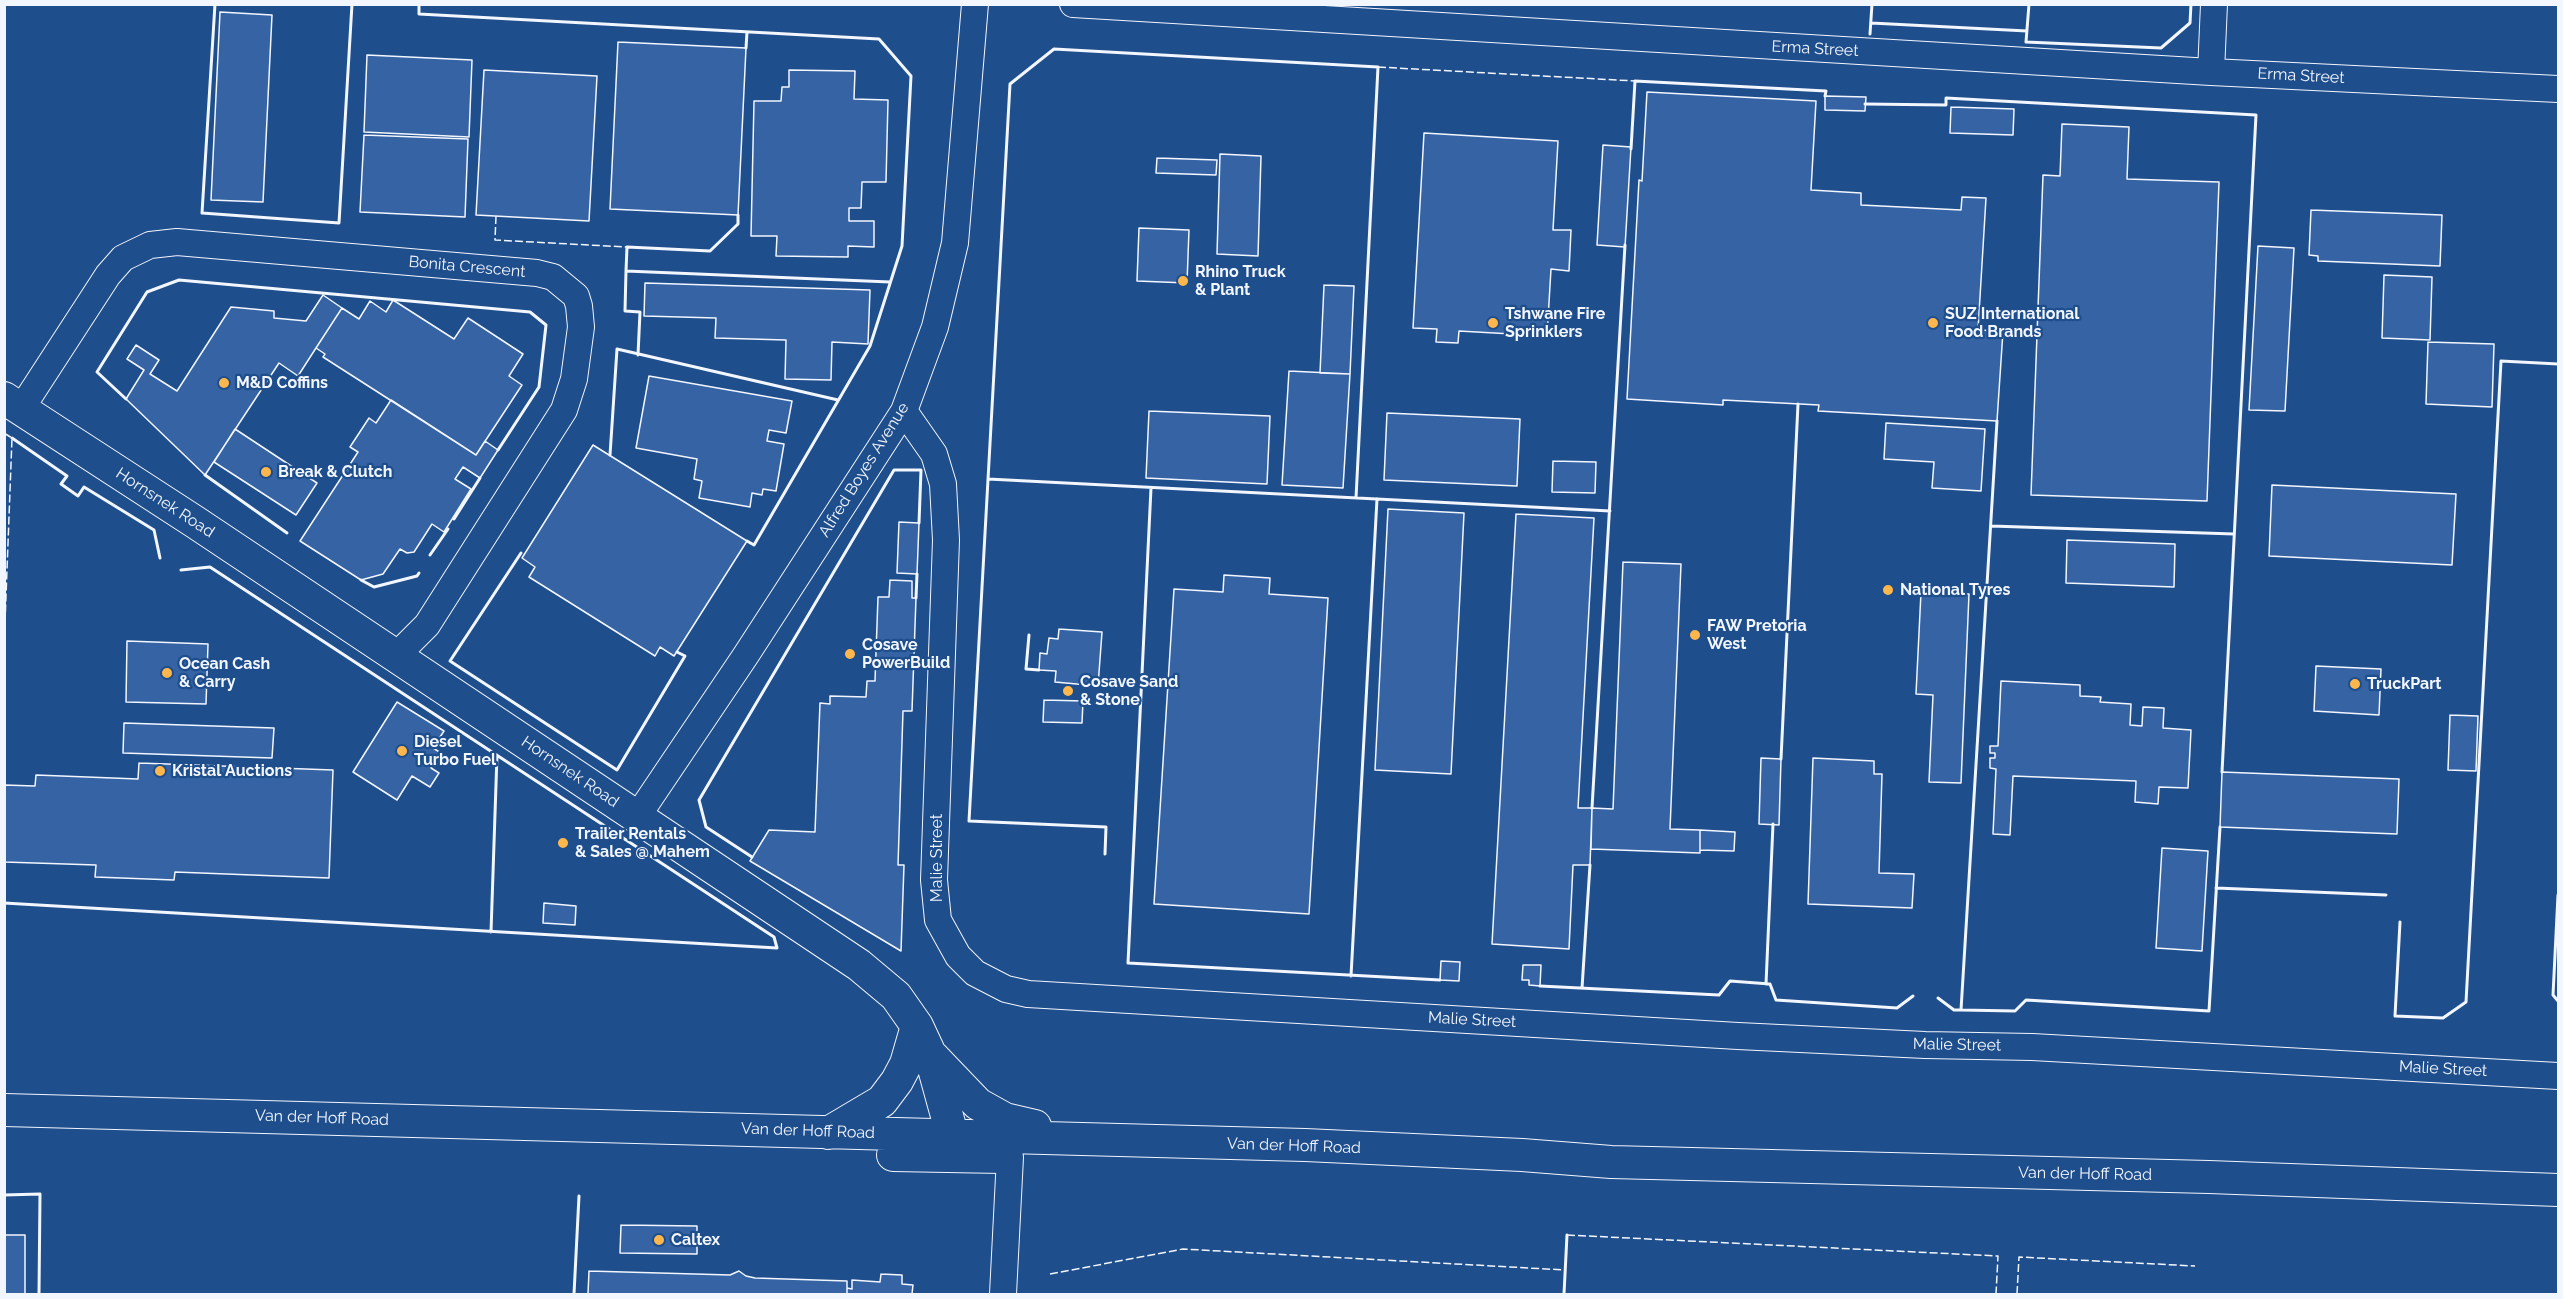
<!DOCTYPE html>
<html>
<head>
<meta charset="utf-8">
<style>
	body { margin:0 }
	#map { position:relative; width:2563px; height:1299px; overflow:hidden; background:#1f4e8c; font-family:Raleway,sans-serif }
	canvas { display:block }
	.frame { position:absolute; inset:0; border:6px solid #f2f6ff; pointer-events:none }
</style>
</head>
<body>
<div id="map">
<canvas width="2563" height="1299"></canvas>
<div class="frame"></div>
</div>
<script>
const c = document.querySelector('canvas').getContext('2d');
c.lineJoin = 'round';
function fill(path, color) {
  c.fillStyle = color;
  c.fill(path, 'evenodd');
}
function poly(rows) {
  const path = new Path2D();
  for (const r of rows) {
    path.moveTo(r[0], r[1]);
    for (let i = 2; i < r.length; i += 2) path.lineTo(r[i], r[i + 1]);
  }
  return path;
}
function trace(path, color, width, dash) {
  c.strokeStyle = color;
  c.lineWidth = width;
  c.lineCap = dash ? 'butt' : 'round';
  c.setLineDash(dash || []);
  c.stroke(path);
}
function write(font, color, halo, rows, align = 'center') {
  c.font = font + ' Raleway,sans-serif';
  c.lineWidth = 4.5;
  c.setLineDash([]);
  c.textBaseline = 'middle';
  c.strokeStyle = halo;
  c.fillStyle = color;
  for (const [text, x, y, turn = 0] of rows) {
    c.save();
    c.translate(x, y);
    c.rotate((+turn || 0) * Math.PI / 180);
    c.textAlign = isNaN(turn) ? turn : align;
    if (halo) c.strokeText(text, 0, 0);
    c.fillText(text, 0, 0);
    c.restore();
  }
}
const building = poly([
	[220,12,272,15,263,202,211,200,220,12],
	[618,42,746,48,738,215,610,209,618,42],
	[367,55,472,60,469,137,364,132,367,55],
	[484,70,597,76,589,221,476,215,484,70],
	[789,70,855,71,854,99,888,100,886,182,862,182,861,208,849,208,849,221,874,221,874,247,848,246,848,257,776,256,777,236,751,236,754,101,781,101,782,87,789,87,789,70],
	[1647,92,1816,101,1811,190,1861,193,1861,205,1961,210,1962,197,1986,198,1978,330,2003,331,1997,421,1818,411,1819,405,1723,400,1723,405,1627,399,1639,180,1642,181,1647,92],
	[1825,96,1866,97,1865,111,1825,110,1825,96],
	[1951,107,2014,109,2013,135,1950,133,1951,107],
	[2062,124,2129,127,2127,179,2219,182,2207,501,2031,495,2043,175,2060,176,2062,124],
	[1424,133,1558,141,1553,230,1571,230,1569,271,1551,269,1547,336,1459,331,1458,343,1436,342,1437,329,1413,328,1424,133],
	[364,135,468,139,465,217,360,212,364,135],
	[1603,145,1631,147,1625,247,1597,245,1603,145],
	[1220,154,1261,156,1258,256,1217,254,1220,154],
	[1157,158,1217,160,1216,175,1156,173,1157,158],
	[2311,210,2442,215,2440,266,2318,261,2318,256,2309,255,2311,210],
	[1139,228,1189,230,1187,283,1137,281,1139,228],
	[2258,246,2294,248,2285,411,2249,410,2258,246],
	[2384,275,2432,277,2430,340,2382,338,2384,275],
	[645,283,870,290,868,344,832,342,831,380,785,379,786,340,715,338,716,318,644,316,645,283],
	[1324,285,1354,286,1350,374,1320,373,1324,285],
	[323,295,342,308,316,348,298,376,279,363,205,475,126,399,144,370,127,359,136,345,159,360,150,374,177,391,231,307,274,311,274,318,306,321,323,295],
	[393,300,454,339,468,318,523,354,509,376,522,385,476,455,323,357,325,354,316,348,342,308,359,319,370,301,386,312,393,300],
	[2428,342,2494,344,2492,407,2426,404,2428,342],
	[1289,371,1350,374,1343,488,1282,485,1289,371],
	[649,376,792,401,786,433,769,430,767,441,784,444,776,491,763,489,762,495,752,493,750,507,699,498,702,481,694,479,697,459,636,448,649,376],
	[391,400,476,455,485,441,498,450,480,478,463,467,455,479,471,489,444,532,432,524,414,552,407,553,400,549,383,574,361,580,300,541,358,452,350,447,369,418,376,423,391,400],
	[1149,411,1270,416,1267,484,1146,478,1149,411],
	[1387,413,1520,419,1517,486,1384,480,1387,413],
	[1886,423,1985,429,1981,491,1932,488,1934,462,1884,459,1886,423],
	[235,429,317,483,296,515,214,462,235,429],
	[593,445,747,541,674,656,660,647,655,656,529,577,535,567,522,558,593,445],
	[1553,461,1596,462,1595,493,1552,492,1553,461],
	[2272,485,2456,494,2452,565,2269,556,2272,485],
	[1388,509,1464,513,1451,774,1375,770,1388,509],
	[1516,514,1594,518,1578,808,1592,808,1590,865,1573,865,1569,949,1492,944,1516,514],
	[899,522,919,523,917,574,897,573,899,522],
	[2067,540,2175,544,2174,587,2066,583,2067,540],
	[1623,562,1681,564,1670,829,1700,830,1700,853,1591,849,1592,808,1613,809,1623,562],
	[1224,575,1270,578,1269,594,1328,598,1309,914,1154,904,1174,589,1223,592,1224,575],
	[890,580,912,581,912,598,916,598,912,711,903,711,898,865,904,865,901,951,750,861,769,830,815,832,820,703,830,704,830,696,866,697,867,681,875,681,878,597,889,597,890,580],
	[1921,592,1969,594,1961,783,1929,782,1933,695,1916,694,1921,592],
	[1059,629,1102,632,1098,686,1055,682,1056,671,1039,670,1040,653,1047,654,1049,638,1058,639,1059,629],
	[127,641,208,644,206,704,126,702,127,641],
	[2316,666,2381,669,2379,715,2314,711,2316,666],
	[2001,681,2080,685,2080,696,2101,697,2100,702,2131,704,2130,725,2142,726,2143,707,2164,708,2163,728,2191,730,2188,788,2159,787,2158,804,2135,802,2136,781,2013,776,2010,835,1993,834,1996,769,1990,768,1990,758,1995,758,1995,753,1990,753,1990,746,1998,746,2001,681],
	[1044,700,1083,701,1082,723,1043,722,1044,700],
	[397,702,444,731,433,748,441,753,431,768,439,773,430,787,412,776,397,800,353,772,397,702],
	[2450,715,2478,716,2476,771,2448,770,2450,715],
	[124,723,274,728,272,758,123,753,124,723],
	[1761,758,1781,759,1779,825,1759,824,1761,758],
	[1813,758,1874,761,1874,774,1882,774,1879,873,1914,874,1912,908,1808,904,1813,758],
	[139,763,333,770,329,878,175,872,174,880,95,877,96,865,4,862,4,785,35,786,36,775,138,779,139,763],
	[2222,772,2399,779,2397,834,2220,827,2222,772],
	[1700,830,1735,832,1734,851,1700,850,1700,830],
	[2162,848,2208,851,2202,951,2156,948,2162,848],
	[544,903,576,906,575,925,543,923,544,903],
	[1441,961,1460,962,1459,981,1440,980,1441,961],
	[1523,965,1541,965,1540,986,1529,985,1529,980,1522,980,1523,965],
	[621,1225,697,1226,697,1254,620,1253,621,1225],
	[4,1235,25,1235,25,1294,4,1294,4,1235],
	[589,1271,730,1275,739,1271,746,1276,755,1278,847,1281,847,1294,588,1294,589,1271],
	[881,1274,902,1275,902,1284,913,1285,912,1294,847,1294,847,1288,852,1289,852,1280,880,1282,881,1274]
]);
fill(building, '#3563a3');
trace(building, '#f2f6ff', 1.5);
const minor = poly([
	[1073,4,2211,72,2558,89],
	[2211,72,2214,4],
	[21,409,108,275,123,258,150,245,177,242,537,273,553,277,576,296,579,306,581,327,574,379,564,410,427,625,396,656],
	[904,411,934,454,943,484,946,540,934,880,938,920,958,956,975,973,1006,989,1028,994,1738,1036,1925,1045,2032,1047,2558,1076],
	[637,817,746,655,904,411,935,327,955,243,975,4],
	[1003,1294,1010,1157]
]);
const major = poly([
	[4,398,195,522,859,965,896,996,917,1026,930,1054,952,1134,954,1154],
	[933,1057,978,1104,1005,1119,1035,1126],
	[4,1110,1305,1145,1522,1155,1611,1162,2209,1177,2558,1190],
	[828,1133,882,1101,897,1081,906,1064,917,1026],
	[893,1155,1002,1157]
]);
trace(minor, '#f2f6ff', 28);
trace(major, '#f2f6ff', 34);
trace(minor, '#1f4e8c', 26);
trace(major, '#1f4e8c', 32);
trace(poly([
	[1378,67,1635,81],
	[496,216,495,240,627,247],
	[4,433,12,438,4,649],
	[1567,1235,1998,1256,1996,1294],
	[1050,1274,1183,1249,1565,1270],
	[2017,1294,2019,1257,2195,1266]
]), '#f2f6ff', 1.5, [8, 3]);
trace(poly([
	[215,4,202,213,339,223,352,4],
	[419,4,419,14,879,39,911,76,902,246,870,346,754,545,747,541],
	[2029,4,2026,42,2161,48,2190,23,2191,4],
	[1871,23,2027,31],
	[1870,34,1872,4],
	[746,48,747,32],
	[1865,104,1946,105,1946,98,2256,115,2222,772],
	[1631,149,1635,81,1826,91,1825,96],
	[626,271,627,247,710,251,738,224,738,215],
	[638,355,640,312,625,311,626,271,890,282],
	[126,399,97,372,147,292,179,280,530,312,546,325,539,387,498,450],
	[12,438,67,476,61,484,78,496,84,487,154,530,160,558],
	[610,455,617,349,838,400],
	[205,475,287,533],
	[988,479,1610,511],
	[1151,488,1128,963,1440,980],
	[454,519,480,478],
	[1991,526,2234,534],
	[521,553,450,661,617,770,685,656,677,652],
	[430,555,448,529],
	[361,580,374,587,417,576,419,573],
	[916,598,917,574],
	[1029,635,1026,669,1039,670],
	[1781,759,1798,404],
	[1592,808,1625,245],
	[1105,854,1106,827,969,821,1010,84,1054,49,1378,67,1356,498],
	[752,857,706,827,699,800,894,470,921,470,919,523],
	[2216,888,2386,895],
	[2558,895,2553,995,2558,1001],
	[4,903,777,948,774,937,210,567,181,570],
	[2400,922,2395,1016,2443,1018,2466,1002,2501,361,2558,364],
	[491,932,497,755],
	[1351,976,1377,499],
	[1766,984,1773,824],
	[1540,986,1719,995,1730,981,1770,984,1776,1000,1897,1008,1913,996],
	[1582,988,1590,865],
	[1938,998,1954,1010,1961,1010,2015,1011,2026,1000,2209,1011,2220,827],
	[1961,1010,1997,421],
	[4,1195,40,1194,39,1294],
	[574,1294,579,1196],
	[1564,1294,1567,1235]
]), '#f2f6ff', 3);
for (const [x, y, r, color] of [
	[1183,281,6,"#ffb74d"],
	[1493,323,6,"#ffb74d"],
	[1933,323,6,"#ffb74d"],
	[224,383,6,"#ffb74d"],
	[266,472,6,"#ffb74d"],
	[1888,590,6,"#ffb74d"],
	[1695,635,6,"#ffb74d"],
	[850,654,6,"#ffb74d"],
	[167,673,6,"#ffb74d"],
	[2355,684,6,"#ffb74d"],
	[1068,691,6,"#ffb74d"],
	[402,751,6,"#ffb74d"],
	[160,771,6,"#ffb74d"],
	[563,843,6,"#ffb74d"],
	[659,1240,6,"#ffb74d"]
]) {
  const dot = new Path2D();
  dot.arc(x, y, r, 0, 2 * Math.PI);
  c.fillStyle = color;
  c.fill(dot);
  trace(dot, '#1f4e8c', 2);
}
write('16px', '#f2f6ff', '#1f4e8c', [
	["Erma Street",1815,49,3],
	["Erma Street",2301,76,3],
	["Bonita Crescent",467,267,5],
	["Alfred Boyes Avenue",864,470,-58],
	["Hornsnek Road",165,503,33],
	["Hornsnek Road",570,772,34],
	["Malie Street",937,858,-90],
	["Malie Street",1472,1020,3],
	["Malie Street",1957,1045,1],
	["Malie Street",2443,1069,3],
	["Van der Hoff Road",322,1118,2],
	["Van der Hoff Road",808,1131,2],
	["Van der Hoff Road",1294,1146,2],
	["Van der Hoff Road",2085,1174,1]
]);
write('bold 16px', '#f2f6ff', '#1f4e8c', [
	["Rhino Truck",1195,272],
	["& Plant",1195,290],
	["Tshwane Fire",1505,314],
	["Sprinklers",1505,332],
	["SUZ International",1945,314],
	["Food Brands",1945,332],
	["M&D Coffins",236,383],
	["Break & Clutch",278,472],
	["National Tyres",1900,590],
	["FAW Pretoria",1707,626],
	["West",1707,644],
	["Cosave",862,645],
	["PowerBuild",862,663],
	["Ocean Cash",179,664],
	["& Carry",179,682],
	["Cosave Sand",1080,682],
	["& Stone",1080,700],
	["TruckPart",2367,684],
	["Diesel",414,742],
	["Turbo Fuel",414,760],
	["Kristal Auctions",172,771],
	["Trailer Rentals",575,834],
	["& Sales @ Mahem",575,852],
	["Caltex",671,1240]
], 'left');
</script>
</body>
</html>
